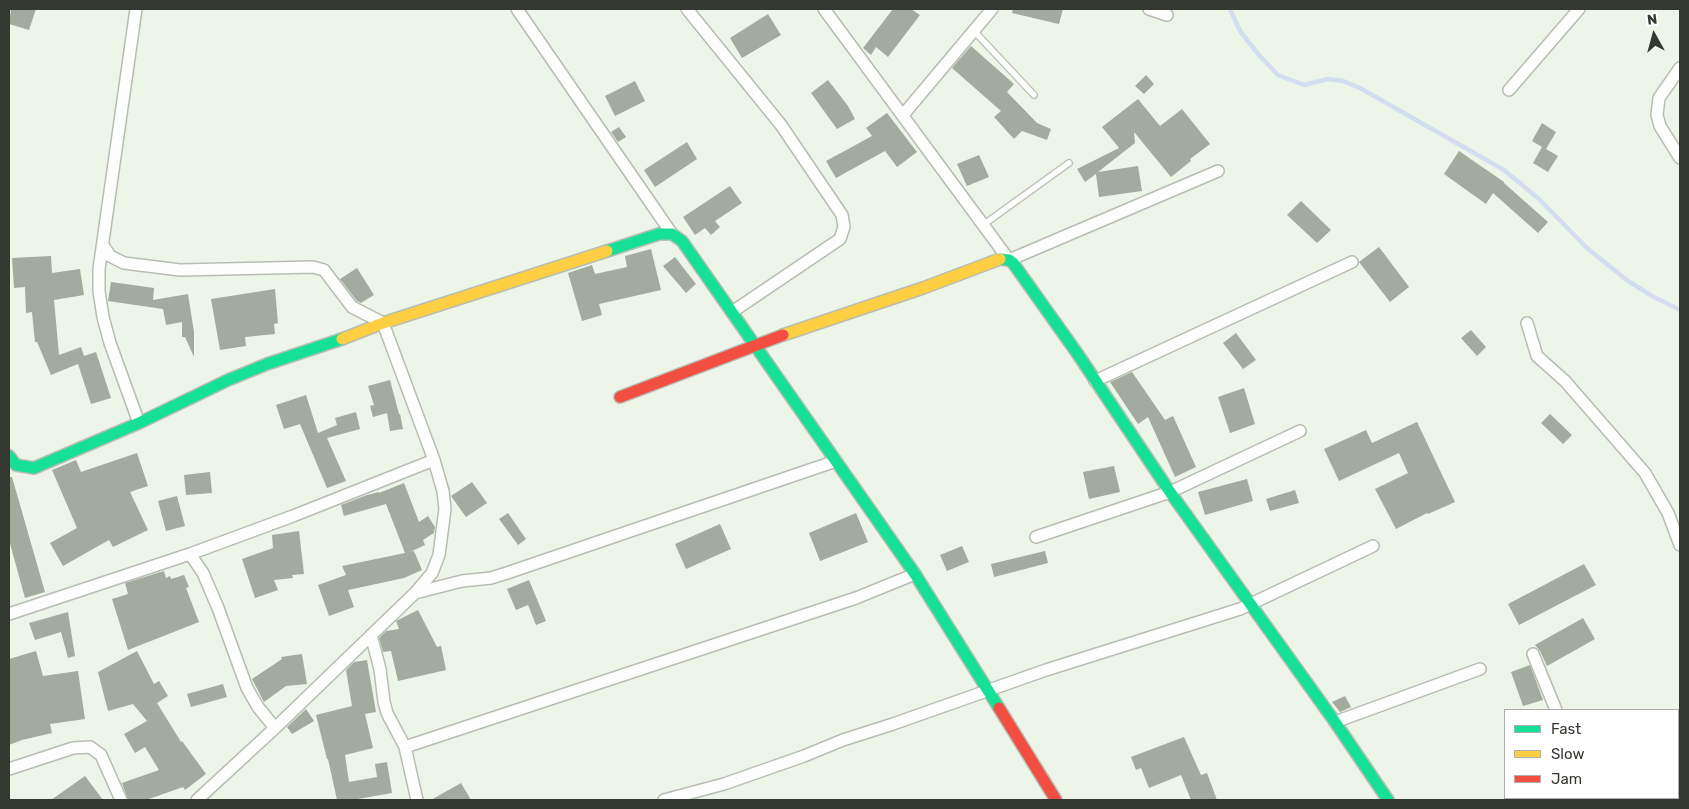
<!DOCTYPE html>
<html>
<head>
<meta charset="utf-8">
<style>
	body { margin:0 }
	#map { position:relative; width:1689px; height:809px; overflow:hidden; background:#edf4e8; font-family:Rubik,sans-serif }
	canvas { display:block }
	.frame { position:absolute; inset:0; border:10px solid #333830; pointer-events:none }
	.legend { position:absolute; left:1504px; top:709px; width:175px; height:90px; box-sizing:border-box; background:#fff; border:1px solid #adafac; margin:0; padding:6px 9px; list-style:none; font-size:15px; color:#333830 }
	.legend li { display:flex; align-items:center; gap:10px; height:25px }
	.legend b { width:25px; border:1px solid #adafac }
	.north { position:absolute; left:1629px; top:10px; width:50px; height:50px; -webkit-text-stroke:4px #fff; paint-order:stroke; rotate:353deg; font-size:14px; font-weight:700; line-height:20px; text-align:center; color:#333830 }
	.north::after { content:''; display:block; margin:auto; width:18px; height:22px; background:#333830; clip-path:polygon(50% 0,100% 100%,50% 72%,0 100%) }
</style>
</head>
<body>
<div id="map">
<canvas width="1689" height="809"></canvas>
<div class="frame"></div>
<ul class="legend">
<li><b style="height:6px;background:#16e098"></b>Fast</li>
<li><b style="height:6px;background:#ffcf43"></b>Slow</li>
<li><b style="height:6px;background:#f24e42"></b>Jam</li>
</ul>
<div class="north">N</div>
</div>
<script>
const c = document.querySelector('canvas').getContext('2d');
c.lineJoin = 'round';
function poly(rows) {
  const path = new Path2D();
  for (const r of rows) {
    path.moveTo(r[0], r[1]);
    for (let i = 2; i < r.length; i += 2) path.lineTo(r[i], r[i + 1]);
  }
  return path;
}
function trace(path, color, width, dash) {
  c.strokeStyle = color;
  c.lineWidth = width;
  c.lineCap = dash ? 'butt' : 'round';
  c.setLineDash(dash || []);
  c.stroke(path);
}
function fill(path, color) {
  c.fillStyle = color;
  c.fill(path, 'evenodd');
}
trace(poly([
	[1230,9,1240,31,1258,54,1278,75,1304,85,1328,79,1343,81,1360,88,1504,170,1539,199,1588,249,1628,281,1652,296,1680,310]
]), '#d2ddf0', 4.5);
fill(poly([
	[11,9,36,9,29,30,9,24],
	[893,9,911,9,920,15,888,57,876,47,871,55,863,48],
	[1013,9,1063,9,1059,24,1012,13],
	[768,14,781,35,742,58,730,38],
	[971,46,1014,84,1007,92,1037,123,1051,129,1047,140,1022,131,1014,139,994,117,1001,111,952,68],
	[1146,75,1154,84,1144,94,1135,86],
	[828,80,848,106,855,119,837,129,811,93],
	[635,81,645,101,615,116,605,96],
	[1138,99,1160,126,1182,109,1210,144,1190,159,1191,161,1171,177,1134,132,1135,143,1098,172,1138,166,1142,191,1099,197,1096,174,1085,182,1077,169,1119,148,1102,127],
	[887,113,917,152,897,167,885,151,836,178,826,161,872,136,866,128],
	[1542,123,1556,132,1546,149,1558,156,1548,172,1533,163,1542,147,1532,141],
	[619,127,626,137,618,142,611,132],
	[687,142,697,159,655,187,644,170],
	[1459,151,1504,182,1504,183,1548,222,1538,233,1493,193,1486,204,1444,174],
	[979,155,989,177,967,186,957,164],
	[730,186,742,203,715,221,720,227,711,235,705,228,695,235,683,217],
	[1301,201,1331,230,1317,243,1287,215],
	[1379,247,1409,287,1390,302,1359,262],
	[651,249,661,290,599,304,602,315,582,321,568,273,592,265,595,274,627,267,625,256],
	[51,256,52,273,80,269,84,295,54,300,59,355,81,347,84,356,96,352,111,398,91,404,78,364,51,375,37,342,35,342,32,312,26,313,25,287,14,288,12,258],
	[675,257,696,284,686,293,663,266],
	[357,268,374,295,361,303,357,301,340,279],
	[111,282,154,288,153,300,188,294,194,332,194,357,185,337,182,337,182,322,166,325,163,309,108,301],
	[275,289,278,323,274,324,275,334,245,337,246,346,220,350,211,299],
	[1471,330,1486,347,1477,356,1461,338],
	[1236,333,1256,360,1243,369,1223,343],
	[1132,372,1165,420,1173,416,1196,467,1175,477,1148,417,1138,424,1110,382],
	[390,380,399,414,400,414,403,429,390,431,387,413,373,417,370,406,374,405,368,386],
	[1244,388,1255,424,1230,433,1218,397],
	[306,395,318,433,337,425,335,418,356,412,360,429,327,438,346,481,327,488,300,424,284,429,276,405],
	[1550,414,1572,435,1563,444,1541,423],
	[1417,422,1455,502,1428,514,1427,513,1396,529,1375,489,1408,473,1399,453,1339,481,1324,449,1366,430,1372,443],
	[137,453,148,486,130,492,148,530,113,547,109,540,63,566,50,543,77,528,52,470,76,460,81,472],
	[1114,466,1120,492,1089,499,1083,472],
	[210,472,212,493,186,495,184,475],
	[9,477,12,477,45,592,25,598,9,540],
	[1247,479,1253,501,1205,515,1198,492],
	[472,482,487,503,466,517,451,496],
	[404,483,419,522,428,516,435,527,434,533,423,540,425,545,410,552,414,551,422,570,404,578,348,590,354,607,329,616,318,585,346,575,342,566,405,553,386,504,344,516,341,505,367,495,379,492,379,493],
	[1295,490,1299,503,1270,511,1266,499],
	[177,496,185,526,166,531,158,501],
	[508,513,526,539,518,545,499,519],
	[856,513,868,542,820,561,809,533],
	[720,524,731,549,686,569,675,544],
	[299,531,304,574,292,575,293,578,274,580,278,590,255,598,242,559,273,548,272,535],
	[962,546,969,562,947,571,940,555],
	[1045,551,1048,563,994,577,991,564],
	[1584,564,1596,585,1519,625,1508,604],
	[164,571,166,578,170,576,171,579,184,575,189,587,186,588,199,622,128,650,112,599,128,594,125,583],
	[529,580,546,621,536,625,528,605,516,610,507,589],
	[418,610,437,647,441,646,446,670,398,681,391,651,383,652,379,638,386,631,399,629,396,621],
	[68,612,75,656,68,658,61,632,35,640,29,623],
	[1583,618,1595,639,1547,666,1540,651,1535,645],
	[36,651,43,676,78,671,85,719,50,724,52,733,22,740,9,745,9,659],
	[137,651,154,684,159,681,168,696,157,703,181,742,182,741,206,774,185,790,183,787,146,800,128,800,122,783,159,770,145,747,135,753,124,734,147,721,133,704,108,711,98,672],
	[302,654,307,684,286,686,264,702,252,679,282,659,281,657],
	[367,660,376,712,365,714,373,748,345,755,349,782,377,777,375,764,387,762,392,793,352,800,337,800,328,759,327,759,316,715,352,706,346,670,354,662],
	[1530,665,1543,700,1523,706,1511,672],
	[223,684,227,697,191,707,187,694],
	[1345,696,1351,707,1340,712,1332,702],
	[306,709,314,721,292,734,287,727],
	[1184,737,1201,775,1207,773,1217,800,1191,800,1181,775,1149,788,1141,768,1136,770,1131,757],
	[85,776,103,800,51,800],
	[461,783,471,800,431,800]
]), '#a3aa9e');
const lane = poly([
	[974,31,1034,95],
	[983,225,1069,163]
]);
const street = poly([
	[136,9,99,269,99,291,103,317,110,343,139,423],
	[517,9,672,234],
	[687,9,781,125,842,215,844,227,840,239,732,312],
	[824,9,1009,260,1218,171],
	[1149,9,1167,15],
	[1680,68,1659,98,1657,115,1660,126,1680,158],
	[1509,90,1579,9],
	[903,115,992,9],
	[103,245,110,256,124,263,180,270,313,267,324,270,352,307,383,323,434,460,443,491,445,509,439,555,432,573,415,593,275,728,197,800],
	[1527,323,1537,356,1565,381,1645,473,1668,513,1680,545],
	[1095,381,1352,262],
	[1036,537,1170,492,1300,431],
	[190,554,203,573,218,608,247,688,258,707,275,728],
	[415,593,462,581,491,578,507,573,836,461],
	[9,614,190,554,293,516,434,460],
	[371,635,380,669,384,702,387,713,405,747,417,800],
	[1533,654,1556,710],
	[1335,722,1480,669],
	[405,747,856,598,915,574],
	[9,769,73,748,90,747,101,755,121,800],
	[1592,798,1593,800],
	[664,800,724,784,804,756,843,740,893,724,1046,670,1240,609,1373,546]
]);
const fast = poly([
	[607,251,659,234,672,234,682,241,915,574,999,708],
	[1000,259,1009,260,1013,263,1077,353,1170,492,1335,722,1388,800],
	[9,456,16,465,34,468,139,423,228,380,267,364,342,339]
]);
const slow = poly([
	[783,335,923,288,1000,259],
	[342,339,383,323,607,251]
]);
const jam = poly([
	[620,397,783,335],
	[999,708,1056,800]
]);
trace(lane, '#b7bdb3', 8);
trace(street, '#b7bdb3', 14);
trace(fast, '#b7bdb3', 14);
trace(slow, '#b7bdb3', 14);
trace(jam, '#b7bdb3', 14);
trace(lane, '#fcfdfc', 5.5);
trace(street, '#fcfdfc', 11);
trace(fast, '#16e098', 11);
trace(slow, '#ffcf43', 11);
trace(jam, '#f24e42', 11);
</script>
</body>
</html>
